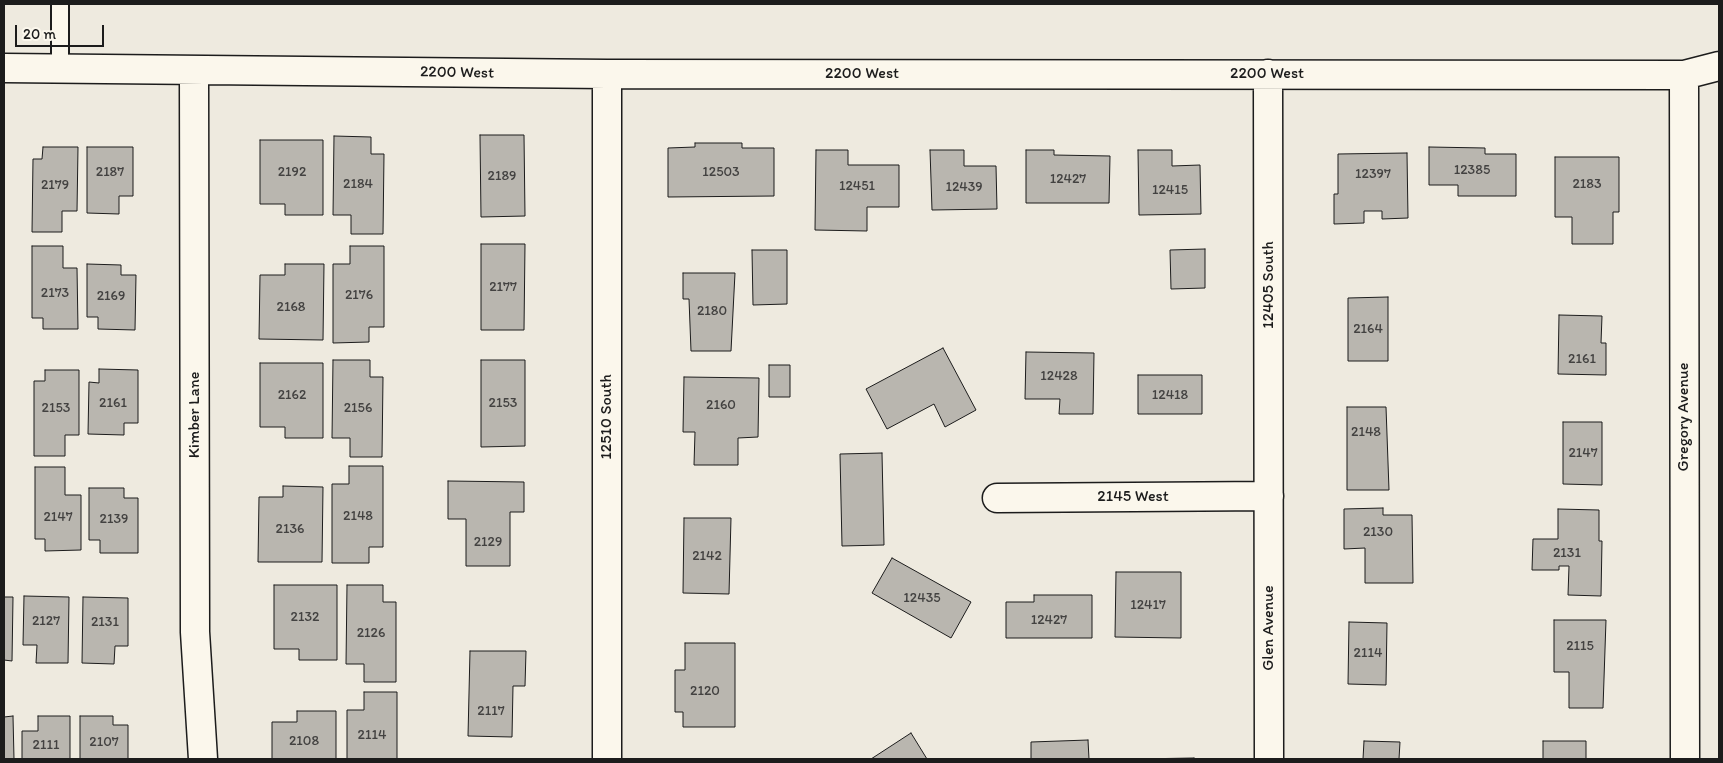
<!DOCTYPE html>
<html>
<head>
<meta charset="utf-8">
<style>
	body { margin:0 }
	#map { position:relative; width:1723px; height:763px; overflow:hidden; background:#eeeadf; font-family:Itim,sans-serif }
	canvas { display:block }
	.frame { position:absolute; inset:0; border:5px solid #1c1c1c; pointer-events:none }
	.scale { position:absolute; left:15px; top:25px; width:89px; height:22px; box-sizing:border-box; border:2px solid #1c1c1c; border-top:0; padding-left:6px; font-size:15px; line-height:18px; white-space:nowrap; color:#1c1c1c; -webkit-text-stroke:4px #fbf7ec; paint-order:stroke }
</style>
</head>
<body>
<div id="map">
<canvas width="1723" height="763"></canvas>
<div class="frame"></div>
<div class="scale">20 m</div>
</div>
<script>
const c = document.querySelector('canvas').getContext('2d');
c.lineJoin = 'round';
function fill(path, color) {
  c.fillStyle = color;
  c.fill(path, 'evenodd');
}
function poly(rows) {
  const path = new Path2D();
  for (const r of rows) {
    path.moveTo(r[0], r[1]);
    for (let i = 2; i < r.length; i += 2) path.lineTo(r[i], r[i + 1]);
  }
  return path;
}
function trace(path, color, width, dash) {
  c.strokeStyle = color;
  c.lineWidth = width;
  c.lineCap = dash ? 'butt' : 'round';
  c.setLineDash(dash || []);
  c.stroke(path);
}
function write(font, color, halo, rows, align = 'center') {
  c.font = font + ' Itim,sans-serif';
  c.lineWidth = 4.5;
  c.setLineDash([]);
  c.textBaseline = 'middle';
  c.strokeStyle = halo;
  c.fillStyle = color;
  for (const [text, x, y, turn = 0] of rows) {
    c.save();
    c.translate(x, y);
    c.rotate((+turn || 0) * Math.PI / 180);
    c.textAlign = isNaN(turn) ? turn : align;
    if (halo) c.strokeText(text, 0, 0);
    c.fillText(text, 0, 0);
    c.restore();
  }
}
const building = poly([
	[480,135,524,135,525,216,481,217,480,135],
	[334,136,371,137,371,154,384,154,383,234,351,234,351,215,333,215,334,136],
	[260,140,323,140,323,215,285,215,285,204,260,204,260,140],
	[695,143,742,143,742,148,774,148,774,196,668,197,668,148,695,147,695,143],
	[43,147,78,147,77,211,62,211,62,232,32,232,33,159,42,159,43,147],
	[87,147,133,147,133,196,119,196,119,214,87,213,87,147],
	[1429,147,1485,148,1485,154,1516,154,1516,196,1458,196,1458,185,1429,185,1429,147],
	[816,150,848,150,848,165,899,165,899,207,867,207,867,231,815,230,816,150],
	[930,150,964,150,964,166,996,166,997,209,932,210,930,150],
	[1026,150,1054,150,1054,155,1110,156,1109,203,1026,203,1026,150],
	[1138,150,1172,150,1172,166,1200,165,1201,214,1139,215,1138,150],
	[1407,153,1408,218,1382,219,1382,211,1364,211,1364,223,1334,224,1334,194,1338,194,1338,154,1407,153],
	[1555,157,1619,157,1619,212,1613,212,1613,244,1572,244,1572,217,1555,217,1555,157],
	[481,244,525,244,524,330,481,330,481,244],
	[32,246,63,246,63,268,77,268,78,329,43,329,43,318,32,318,32,246],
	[350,246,384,246,384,327,369,327,369,342,333,343,333,264,350,264,350,246],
	[1205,249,1205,288,1171,289,1170,250,1205,249],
	[752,250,787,250,787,304,753,305,752,250],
	[87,264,121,265,121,275,136,275,135,330,98,329,98,317,87,317,87,264],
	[285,264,324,264,323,340,259,339,260,275,285,275,285,264],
	[683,273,735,273,731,351,691,351,689,299,683,299,683,273],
	[1388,297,1388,361,1348,361,1348,298,1388,297],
	[1559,315,1602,316,1601,343,1606,343,1606,375,1558,374,1559,315],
	[943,348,976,410,945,427,934,404,887,429,866,389,943,348],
	[1026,352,1094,353,1093,414,1059,414,1060,399,1025,399,1026,352],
	[333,360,370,360,370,377,383,377,382,457,350,457,350,438,332,438,333,360],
	[481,360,525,360,525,446,481,447,481,360],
	[260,363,323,363,323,438,285,438,285,427,260,427,260,363],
	[769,365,790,365,790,397,769,397,769,365],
	[99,369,138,370,138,423,124,423,124,435,88,434,89,382,99,383,99,369],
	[45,370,79,370,79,435,65,435,65,456,34,456,34,381,45,381,45,370],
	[1138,375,1202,375,1202,414,1138,414,1138,375],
	[684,377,759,378,758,437,738,438,738,465,694,465,695,432,683,432,684,377],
	[1347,407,1386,407,1389,490,1347,490,1347,407],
	[1563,422,1602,422,1602,485,1563,484,1563,422],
	[882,453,884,545,842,546,840,454,882,453],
	[349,466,383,466,383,547,369,547,369,563,332,563,332,484,349,484,349,466],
	[35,467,65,467,65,495,81,495,81,550,45,551,45,539,35,539,35,467],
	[448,481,524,482,524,512,510,512,510,566,466,566,466,519,448,519,448,481],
	[283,486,323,487,322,562,258,562,259,497,283,497,283,486],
	[89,488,124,488,124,498,138,498,138,553,100,553,100,540,89,540,89,488],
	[1383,508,1383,515,1412,515,1413,583,1365,583,1365,548,1344,549,1344,509,1383,508],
	[1558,509,1599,510,1599,541,1602,541,1601,596,1568,595,1569,566,1559,566,1559,570,1532,570,1533,539,1558,539,1558,509],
	[684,518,731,518,729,594,683,593,684,518],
	[892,558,971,602,951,638,872,593,892,558],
	[1116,572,1181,572,1181,638,1115,637,1116,572],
	[274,585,337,585,337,660,299,660,299,649,274,649,274,585],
	[347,585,383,585,383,602,396,602,396,682,364,682,364,664,346,664,347,585],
	[1034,595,1092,595,1092,638,1006,638,1006,602,1034,602,1034,595],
	[24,596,69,597,68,663,36,663,37,645,23,645,24,596],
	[4,597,13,597,12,661,4,660,4,597],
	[83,597,128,598,128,646,115,646,114,664,82,663,83,597],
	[1554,620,1606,620,1603,708,1569,708,1569,672,1554,672,1554,620],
	[1349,622,1387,623,1386,685,1348,684,1349,622],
	[685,643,735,643,735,727,683,727,683,712,675,712,675,670,685,670,685,643],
	[470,651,526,651,525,686,513,686,512,737,468,736,470,651],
	[364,692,397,692,397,759,347,759,347,710,364,710,364,692],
	[297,711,336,711,336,759,272,759,272,722,297,722,297,711],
	[13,716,14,759,4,759,4,717,13,716],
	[38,716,70,716,70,759,22,759,22,731,38,731,38,716],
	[80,716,113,716,113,725,128,725,128,759,80,759,80,716],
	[911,733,927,759,871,759,911,733],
	[1088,740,1089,759,1031,759,1031,742,1088,740],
	[1364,741,1400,742,1399,759,1363,759,1364,741],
	[1543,741,1586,741,1586,759,1543,759,1543,741],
	[1194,758,1194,759,1137,759,1194,758]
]);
fill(building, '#b9b6af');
trace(building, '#1c1c1c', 1);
const service = poly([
	[60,4,60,69]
]);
const minor = poly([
	[4,68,607,74,1684,75,1719,66],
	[194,70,195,632,203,759],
	[1268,74,1269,759],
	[1684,75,1685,759],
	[997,498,1269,496],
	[607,759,607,74]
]);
trace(service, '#1c1c1c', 20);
trace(minor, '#1c1c1c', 31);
trace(service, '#fbf7ec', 16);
trace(minor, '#fbf7ec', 28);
write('14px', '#434241', null, [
	["12385",1472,170],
	["2187",110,172],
	["2192",292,172],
	["12503",721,172],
	["12397",1373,174],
	["2189",502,176],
	["12427",1068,179],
	["2184",358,184],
	["2183",1587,184],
	["2179",55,185],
	["12451",857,186],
	["12439",964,187],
	["12415",1170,190],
	["2177",503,287],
	["2173",55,293],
	["2176",359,295],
	["2169",111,296],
	["2168",291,307],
	["2180",712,311],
	["2164",1368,329],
	["2161",1582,359],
	["12428",1059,376],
	["2162",292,395],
	["12418",1170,395],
	["2161",113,403],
	["2153",503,403],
	["2160",721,405],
	["2153",56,408],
	["2156",358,408],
	["2148",1366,432],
	["2147",1583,453],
	["2148",358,516],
	["2147",58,517],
	["2139",114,519],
	["2136",290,529],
	["2130",1378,532],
	["2129",488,542],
	["2131",1567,553],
	["2142",707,556],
	["12435",922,598],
	["12417",1148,605],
	["2132",305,617],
	["12427",1049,620],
	["2127",46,621],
	["2131",105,622],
	["2126",371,633],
	["2115",1580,646],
	["2114",1368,653],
	["2120",705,691],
	["2117",491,711],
	["2114",372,735],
	["2108",304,741],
	["2107",104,742],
	["2111",46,745]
]);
write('16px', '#1c1c1c', '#fbf7ec', [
	["2200 West",457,73,1],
	["2200 West",862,74],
	["2200 West",1267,74],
	["12405 South",1269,285,-90],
	["Kimber Lane",195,415,-90],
	["12510 South",607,417,-90],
	["Gregory Avenue",1684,417,-90],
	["2145 West",1133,497],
	["Glen Avenue",1269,628,-90]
]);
</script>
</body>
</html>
